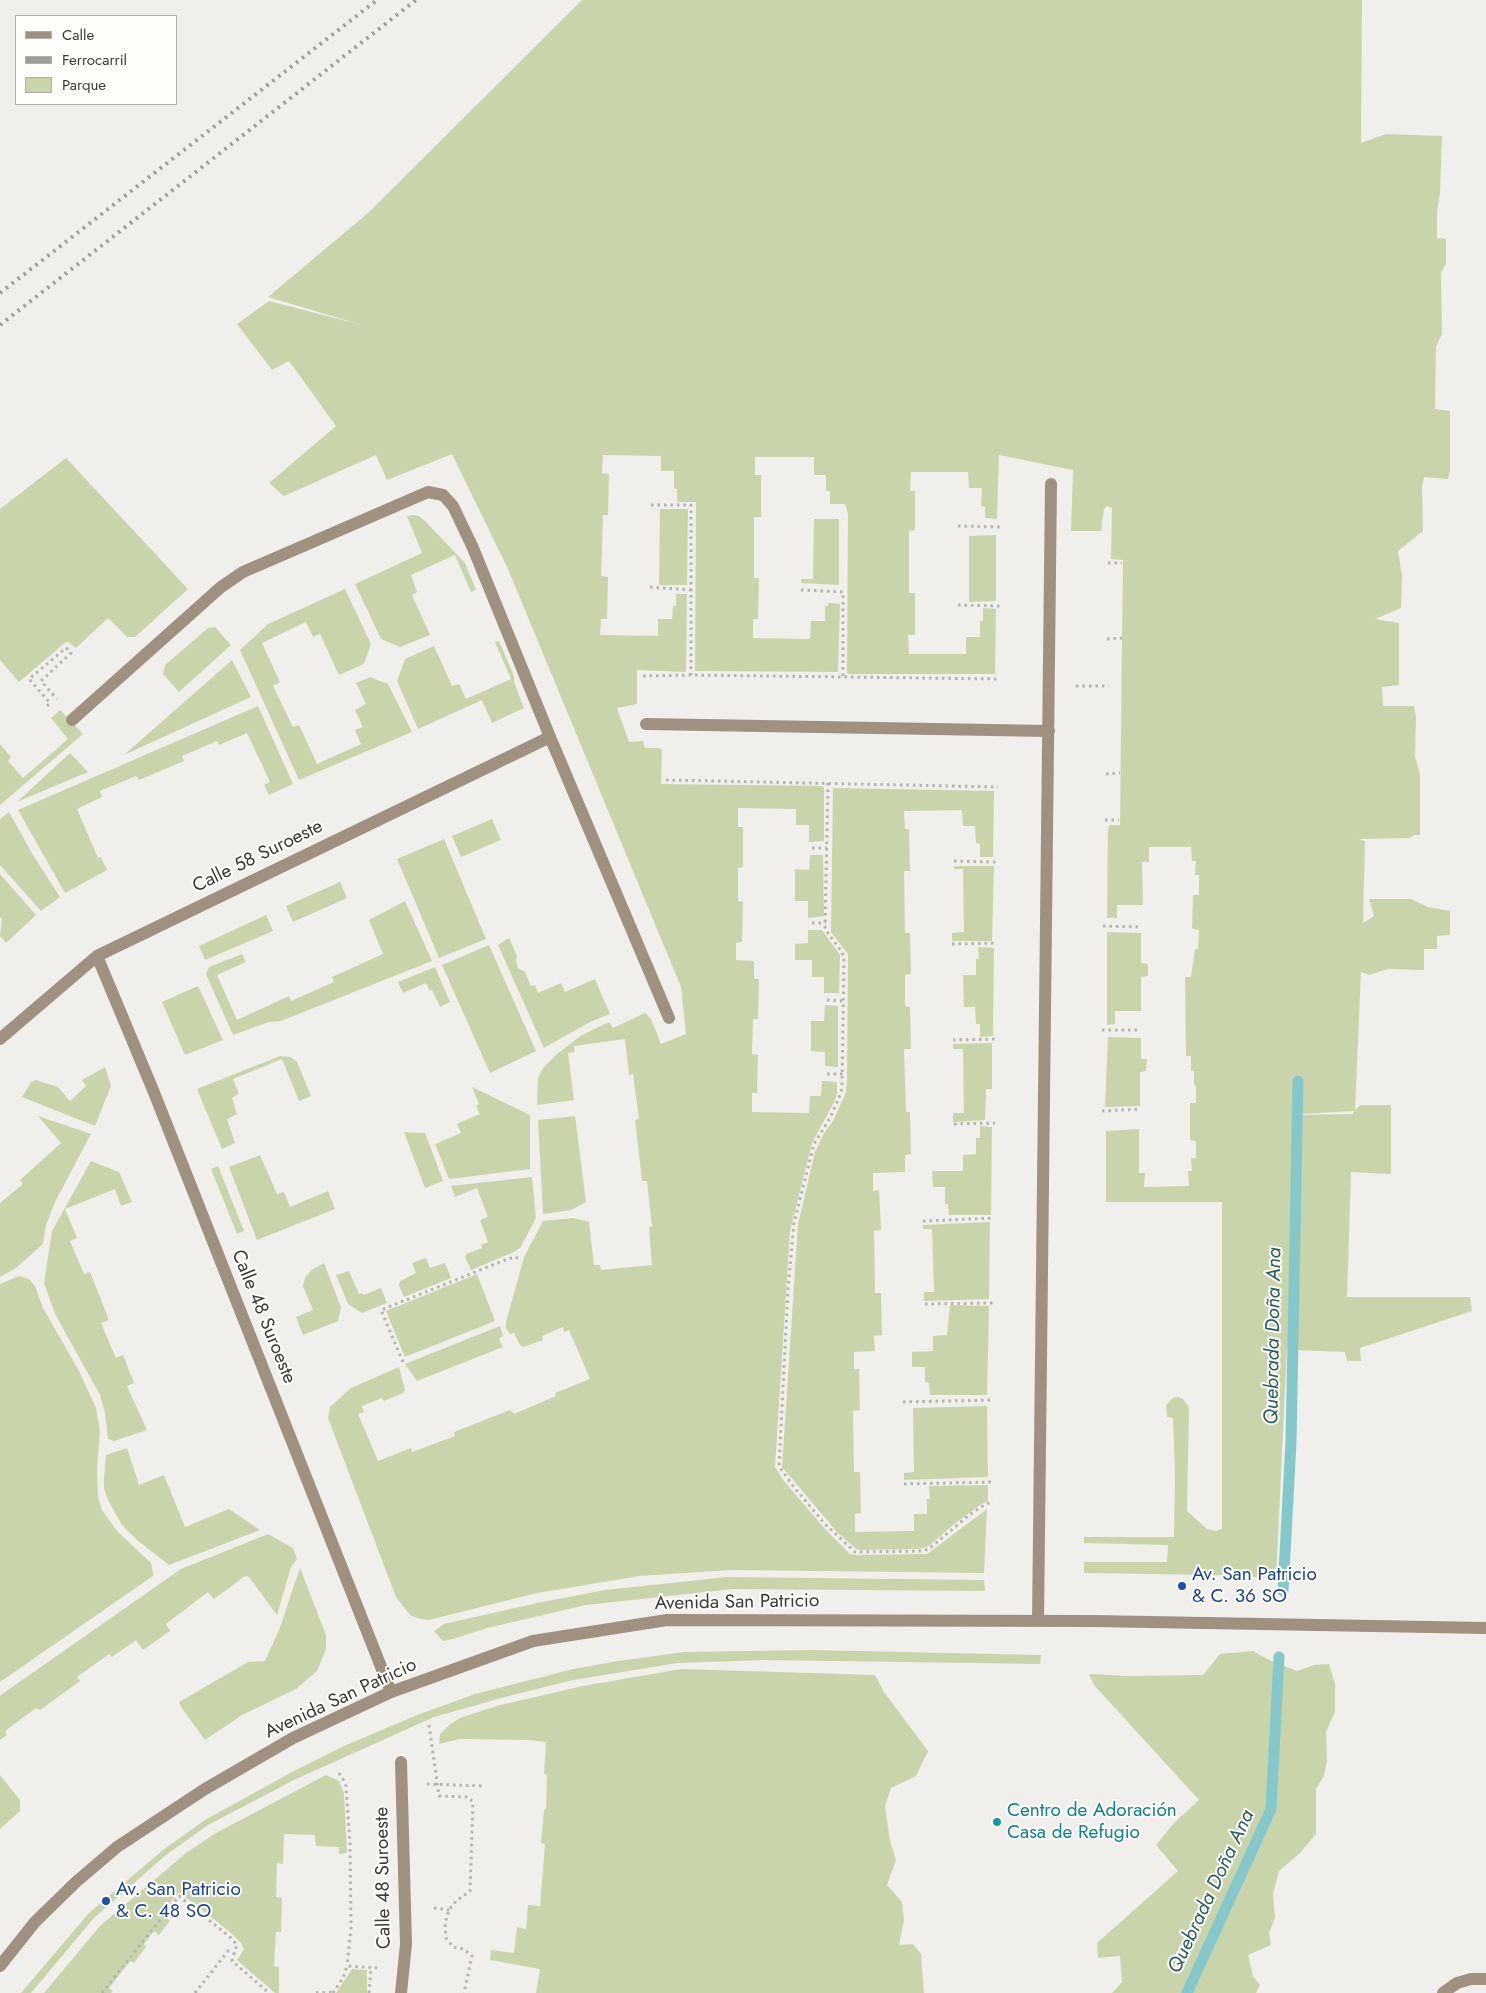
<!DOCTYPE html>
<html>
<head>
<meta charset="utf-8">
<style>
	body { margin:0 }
	#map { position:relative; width:1486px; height:1993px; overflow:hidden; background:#f1efeb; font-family:Jost,sans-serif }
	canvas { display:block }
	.legend { position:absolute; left:15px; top:15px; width:162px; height:90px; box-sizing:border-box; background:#fffdf9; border:1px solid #b1afac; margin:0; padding:6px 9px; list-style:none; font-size:15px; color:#3b3a38 }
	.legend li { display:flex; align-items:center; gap:10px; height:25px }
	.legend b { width:25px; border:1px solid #b1afac }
</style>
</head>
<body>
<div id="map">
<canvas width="1486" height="1993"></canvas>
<ul class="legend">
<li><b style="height:6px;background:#a09080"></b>Calle</li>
<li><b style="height:6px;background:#9f9d9a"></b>Ferrocarril</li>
<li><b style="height:14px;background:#c9d4ab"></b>Parque</li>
</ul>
</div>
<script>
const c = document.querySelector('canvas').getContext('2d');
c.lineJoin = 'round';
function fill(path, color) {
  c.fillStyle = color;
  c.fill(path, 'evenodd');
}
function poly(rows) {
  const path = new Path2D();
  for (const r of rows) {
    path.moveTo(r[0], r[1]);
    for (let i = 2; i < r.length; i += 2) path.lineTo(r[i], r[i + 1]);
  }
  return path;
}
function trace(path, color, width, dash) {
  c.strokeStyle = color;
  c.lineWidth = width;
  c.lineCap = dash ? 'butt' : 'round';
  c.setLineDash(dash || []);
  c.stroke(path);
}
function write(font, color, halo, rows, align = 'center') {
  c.font = font + ' Jost,sans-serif';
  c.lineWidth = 4;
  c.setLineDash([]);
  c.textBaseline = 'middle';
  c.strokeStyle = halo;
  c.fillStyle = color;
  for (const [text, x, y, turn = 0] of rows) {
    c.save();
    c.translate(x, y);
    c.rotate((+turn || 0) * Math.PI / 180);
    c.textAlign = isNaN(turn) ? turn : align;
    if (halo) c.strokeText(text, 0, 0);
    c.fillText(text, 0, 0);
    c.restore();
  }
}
fill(poly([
	[582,0,1362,0,1361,143,1386,134,1442,136,1440,193,1437,211,1437,238,1446,239,1446,264,1441,273,1442,334,1436,347,1435,409,1450,411,1450,471,1448,479,1424,477,1422,487,1423,531,1398,551,1402,576,1401,608,1375,619,1399,623,1399,685,1382,687,1383,706,1414,706,1416,717,1415,757,1420,774,1420,835,1414,835,1410,838,1359,839,1365,841,1363,923,1374,916,1369,899,1411,899,1428,907,1450,911,1450,935,1437,936,1437,949,1424,949,1424,970,1388,969,1369,975,1361,972,1355,1110,1360,1105,1391,1105,1391,1174,1351,1172,1347,1297,1470,1297,1472,1311,1360,1348,1361,1361,1347,1361,1345,1352,1294,1350,1287,1347,1276,1578,1219,1575,1084,1573,1084,1562,1167,1562,1168,1545,1084,1543,1084,1537,1174,1537,1175,1473,1173,1418,1167,1417,1166,1405,1173,1398,1178,1397,1183,1399,1189,1407,1187,1511,1207,1529,1216,1531,1222,1529,1222,1202,1106,1202,1106,1131,1139,1129,1139,1173,1145,1173,1144,1187,1189,1186,1188,1171,1192,1171,1191,1158,1196,1158,1196,1141,1190,1140,1190,1103,1196,1103,1196,1086,1194,1085,1194,1071,1191,1071,1191,1056,1186,1056,1185,977,1191,977,1195,949,1198,949,1199,930,1192,929,1193,895,1199,895,1199,875,1195,875,1196,861,1192,861,1191,847,1149,847,1149,862,1142,862,1143,905,1117,905,1117,918,1107,918,1108,829,1110,825,1120,825,1122,638,1123,560,1111,559,1112,508,1107,506,1104,509,1101,531,1071,531,1073,470,999,455,997,519,985,518,985,507,981,506,982,488,969,488,968,472,911,472,910,491,915,491,915,530,909,531,909,593,915,593,915,635,908,635,909,654,966,654,966,637,980,637,980,621,983,621,983,608,996,609,995,674,847,674,848,514,845,504,830,504,830,491,826,491,826,475,814,475,814,457,755,457,755,475,761,475,761,517,754,517,754,578,759,578,758,619,753,619,753,638,810,639,811,621,825,621,825,606,828,606,828,603,840,604,838,672,695,671,696,502,677,502,677,489,674,488,674,471,661,471,661,456,603,455,602,473,609,474,608,515,603,515,601,576,608,577,607,619,601,619,600,635,658,636,658,619,672,619,673,606,676,606,676,594,687,594,686,672,637,670,637,704,617,708,629,742,643,741,645,748,660,748,662,751,661,784,822,786,824,788,824,841,809,842,809,825,796,825,796,809,738,808,738,827,743,827,743,867,738,868,738,901,743,902,742,942,736,943,736,960,754,961,754,979,759,979,758,1019,753,1019,752,1054,758,1055,757,1093,752,1093,752,1112,809,1113,810,1096,821,1096,822,1081,837,1082,837,1094,833,1104,812,1143,790,1231,775,1467,784,1481,825,1529,850,1554,856,1555,927,1554,987,1509,984,1573,732,1570,639,1576,537,1593,429,1620,420,1619,410,1615,396,1597,328,1418,330,1407,351,1388,399,1367,405,1390,403,1393,384,1401,382,1398,362,1406,364,1412,358,1414,378,1461,411,1448,412,1452,455,1436,454,1432,510,1410,514,1414,556,1396,555,1393,590,1379,569,1330,564,1332,563,1327,542,1336,543,1340,523,1347,520,1345,514,1333,510,1334,506,1328,506,1322,524,1257,543,1221,573,1218,589,1222,594,1265,600,1265,601,1270,652,1265,649,1227,652,1227,647,1181,642,1181,635,1120,639,1119,633,1074,629,1075,625,1039,574,1046,575,1052,568,1053,574,1100,537,1105,538,1078,543,1068,557,1054,582,1035,609,1022,613,1028,645,1013,651,1019,661,1044,686,1034,681,987,508,569,452,454,387,480,376,455,284,496,269,483,336,426,289,361,272,370,237,324,269,301,362,325,268,297,368,213],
	[1354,1111,1353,1114,1300,1115,1301,1114],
	[66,458,188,589,135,637,127,637,108,618,76,648,67,641,19,682,0,660,0,509],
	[660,509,688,509,687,585,659,585],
	[413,515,419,516,424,520,465,563,476,590,471,592,455,555,411,575,417,592,412,595,430,635,400,647,381,639,355,584,422,553,407,516],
	[814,519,839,519,839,585,801,583,801,579,813,579],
	[996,535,996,601,969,602,969,536],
	[345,589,371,644,364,664,339,675,320,634,313,637,306,622,262,643,280,682,273,686,293,727,299,725,317,764,361,744,355,730,363,727,355,710,366,704,356,683,370,677,388,684,412,732,299,780,240,650,268,624],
	[215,627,231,645,179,692,163,674,165,665,208,628],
	[499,641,514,676,514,682,524,708,492,723,482,700,418,729,397,681,405,659,434,646,452,686,459,684,466,699,511,679,495,642],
	[232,660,251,697,124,755],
	[258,706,293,784,269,795,264,785,270,782,247,733,219,745,217,741,182,756,184,761,139,780,136,776,100,791,102,797,77,809,98,858,101,857,107,870,65,893,18,810],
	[60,710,83,734,0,805,0,744,11,757,8,761,23,778,68,739,51,718],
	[70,753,88,772,17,802],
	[833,788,994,791,993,857,980,857,980,844,976,843,975,826,963,826,962,810,904,811,905,829,909,829,910,871,904,871,905,933,910,933,911,974,905,975,905,1006,910,1007,911,1049,904,1049,906,1112,910,1112,911,1154,905,1155,905,1172,873,1173,873,1191,879,1190,881,1230,874,1231,875,1293,881,1293,882,1335,874,1336,875,1351,854,1352,854,1369,859,1369,860,1410,853,1411,854,1472,860,1472,861,1513,855,1514,855,1532,914,1531,914,1514,927,1514,927,1499,930,1499,929,1486,988,1485,988,1501,980,1505,953,1525,929,1546,919,1549,858,1550,854,1547,837,1532,782,1467,798,1224,815,1152,823,1135,833,1121,846,1092,847,1080,848,954,831,932],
	[9,812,33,855,60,897,41,911,0,865,0,819],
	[492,819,501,840,461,857,452,836],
	[444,839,486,939,439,958,397,859],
	[810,855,823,855,824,916,808,918,808,901,795,901,795,869,809,870],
	[954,866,994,866,992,941,952,941,952,933,964,932,963,869,954,869],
	[0,874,36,915,6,943,0,936,2,919,0,917],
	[340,882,347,898,293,922,286,906],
	[405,901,432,961,281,1021,269,1022,233,1035,206,974,209,967,242,954,246,962,217,975,237,1020,289,996,291,1001,334,982,332,977,383,954,369,920],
	[266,915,273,931,205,960,199,946],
	[808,930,822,930,840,955,839,993,824,993,824,977,812,977,812,960,795,960,795,944,808,943],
	[1107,932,1141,933,1141,963,1148,964,1148,976,1141,977,1141,1011,1115,1011,1115,1024,1107,1025],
	[509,938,517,956,516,961,518,968,525,972,531,986,535,985,538,993,561,983,565,992,595,979,610,1014,590,1022,544,1048,498,945],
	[489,945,536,1051,490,1073,442,965],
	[978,947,994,948,993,1036,980,1037,980,1024,976,1024,975,1007,964,1007,963,975,976,975,976,959,979,959],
	[435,967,450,1002,440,1007,432,990,430,991,426,983,403,993,398,982],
	[198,986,223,1040,185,1055,162,1002],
	[825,1005,838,1006,838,1067,825,1066,825,1052,811,1051,811,1021,824,1021],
	[1108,1037,1141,1038,1141,1059,1147,1059,1146,1071,1140,1072,1140,1106,1105,1107],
	[992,1043,992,1089,986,1089,985,1120,953,1122,953,1113,964,1113,963,1049,953,1049,953,1044],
	[280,1056,291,1057,297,1062,311,1096,299,1101,282,1059,233,1079,239,1094,232,1098,237,1114,227,1119,235,1143,222,1149,197,1089],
	[105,1067,111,1086,95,1126,22,1097,31,1082,36,1080,58,1087,70,1101,86,1086,82,1080],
	[472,1087,530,1115,530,1169,449,1179,435,1144,461,1133,457,1124,480,1114,476,1106,479,1104],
	[38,1116,91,1134,55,1202,46,1225,43,1244,16,1268,0,1277,0,1203,23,1184,20,1180,61,1143],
	[575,1116,586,1202,571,1210,543,1214,538,1120],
	[980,1126,992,1127,991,1215,949,1215,948,1204,945,1204,945,1187,933,1187,932,1171,963,1171,963,1155,976,1154,976,1138,980,1138],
	[404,1132,425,1133,443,1181,425,1188],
	[260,1155,277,1194,284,1192,290,1207,328,1191,335,1209,257,1240,229,1167],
	[91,1161,119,1172,132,1202,121,1206,115,1189,65,1209,77,1238,70,1241,84,1274,90,1272,109,1320,101,1323,116,1358,123,1355,134,1383,127,1386,147,1430,114,1441,108,1439,105,1413,100,1395,55,1314,44,1283,52,1231],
	[218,1166,244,1231,237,1234,211,1169],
	[532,1177,536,1218,520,1248,514,1252,471,1270,465,1257,466,1254,482,1248,481,1245,488,1242,480,1220,488,1217,477,1188,455,1197,451,1186],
	[990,1222,989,1299,924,1301,924,1292,934,1292,932,1229,923,1229,923,1225],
	[426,1258,430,1268,445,1263,451,1278,404,1297,399,1285,400,1281,416,1273,412,1263],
	[324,1263,341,1307,338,1321,303,1335,296,1317,313,1310,303,1286,305,1278,311,1270],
	[349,1271,359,1294,362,1293,364,1295,381,1288,387,1303,362,1313,348,1304,336,1275],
	[477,1274,495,1321,405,1357,386,1311],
	[19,1276,29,1279,35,1286,43,1308,79,1371,96,1408,100,1431,97,1470,98,1497,102,1510,118,1532,151,1563,153,1573,153,1576,0,1682,0,1284],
	[950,1305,989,1306,987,1395,930,1395,929,1383,925,1382,925,1367,912,1367,912,1352,933,1351,933,1336,947,1335],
	[500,1326,503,1336,499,1339,503,1347,417,1381,405,1364],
	[987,1406,988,1477,904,1480,904,1473,914,1472,913,1408],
	[127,1448,139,1485,164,1475,185,1527,229,1509,260,1530,169,1565,137,1540,122,1525,108,1500,104,1489,104,1478,106,1455],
	[268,1534,293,1548,297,1559,291,1567,277,1615,249,1577,245,1576,214,1599,208,1592,166,1624,170,1631,143,1650,136,1640,112,1657,109,1654,77,1677,80,1681,40,1710,36,1708,5,1731,7,1735,0,1740,0,1696,5,1692,181,1569],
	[300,1568,326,1635,326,1649,317,1671,296,1689,242,1715,205,1740,181,1707,179,1702,248,1662,265,1661,279,1630],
	[727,1577,984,1580,985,1591,733,1589,586,1605,487,1628,453,1639,443,1641,434,1631,444,1624,537,1603,605,1590],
	[811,1650,1041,1655,1040,1664,765,1660,678,1663,573,1680,505,1697,434,1717,294,1780,208,1825,166,1855,94,1918,31,1993,21,1993,89,1913,163,1850,205,1820,290,1773,342,1747,417,1715,475,1694,573,1669,612,1662,684,1652],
	[1253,1651,1269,1660,1297,1671,1314,1665,1329,1664,1335,1684,1335,1712,1326,1732,1327,1760,1324,1776,1316,1789,1316,1834,1300,1853,1279,1871,1273,1894,1275,1918,1269,1933,1271,1945,1248,1955,1253,1976,1260,1985,1256,1993,1112,1993,1122,1982,1120,1956,1098,1958,1097,1943,1178,1871,1156,1845,1174,1823,1199,1800,1094,1685,1089,1674,1127,1676,1203,1675,1220,1654],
	[681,1669,875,1675,884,1692,928,1751,916,1776,891,1788,885,1806,890,1841,896,1860,887,1885,902,1902,904,1920,899,1945,913,1944,921,1954,924,1993,536,1993,540,1969,490,1960,491,1950,514,1953,517,1927,526,1929,528,1905,540,1906,545,1844,541,1843,544,1810,546,1809,547,1775,544,1774,546,1742,529,1740,460,1739,439,1744,440,1734,449,1725,460,1718,500,1705,583,1686],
	[0,1775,20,1800,20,1811,0,1829],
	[326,1775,339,1781,344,1793,347,1853,339,1854,339,1847,316,1846,315,1835,284,1834,283,1864,277,1863,276,1897,282,1898,281,1932,276,1932,274,1966,279,1967,279,1993,275,1993,237,1960,244,1949,241,1943,230,1932,179,1892,161,1914,170,1921,159,1935,154,1931,144,1944,146,1947,134,1963,130,1961,109,1988,113,1991,111,1993,44,1993,100,1926,186,1853,216,1833],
	[352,1969,367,1970,367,1993,336,1993]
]), '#c9d4ab');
trace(poly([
	[1283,1591,1291,1442,1298,1081],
	[1187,1993,1271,1809,1279,1657]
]), '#85c8cb', 11);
trace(poly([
	[651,505,691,505,691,675],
	[958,526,1002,527],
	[1108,563,1122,563],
	[650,587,691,590],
	[801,590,843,592,843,677],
	[958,605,1001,606],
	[1107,639,1122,638],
	[643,676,691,675,1000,679],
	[1076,686,1109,686],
	[47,706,50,703,29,679,66,648,69,650,71,653,41,681,57,699],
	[1106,774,1120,773],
	[666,780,998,787],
	[828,783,825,929,841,951,844,957,842,1084,841,1093,830,1118,814,1144,794,1223,788,1289,779,1466,793,1486,825,1524,855,1552,922,1551,929,1549,969,1515,981,1507,993,1501],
	[1105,820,1119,820],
	[812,848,827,848],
	[954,861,997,862],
	[812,923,826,923],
	[1103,926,1141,927],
	[952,944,997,943],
	[827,1000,842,1001],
	[1102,1030,1141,1030],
	[953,1040,996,1039],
	[827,1074,843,1074],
	[1102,1111,1140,1109],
	[954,1124,995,1123],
	[923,1221,994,1218],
	[925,1304,993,1303],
	[403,1362,381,1310,500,1262,514,1257,518,1258],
	[903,1402,993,1400],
	[904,1484,993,1482],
	[429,1725,439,1796,468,1797,473,1802,470,1891,456,1901,449,1910,445,1923,446,1938,453,1947,464,1949,472,1956,464,1993],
	[339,1773,343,1779,346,1786,350,1844,351,1928,347,1966],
	[427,1784,483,1786],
	[434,1908,449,1910],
	[102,1993,179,1896,231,1938,237,1945,232,1961,269,1993],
	[195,1993,228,1951,235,1954],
	[316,1993,334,1992],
	[333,1993,343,1978,347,1966,378,1968],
	[369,1993,371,1967]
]), '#b4b3af', 3, [2.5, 4]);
trace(poly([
	[72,720,221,587,243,572,428,492,443,495,453,506,473,548,550,737,669,1018],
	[646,724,1049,731],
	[97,956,153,1090,391,1692],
	[0,1039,97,956,550,737],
	[1038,1620,1051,484],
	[401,1762,406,1944,401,1993],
	[0,1966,35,1922,76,1882,117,1847,205,1789,293,1738,391,1692,533,1641,667,1620,1093,1621,1486,1628],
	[1443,1993,1457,1983,1471,1979,1486,1979]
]), '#a09080', 12);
trace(poly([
	[0,293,377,0],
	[0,325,416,0]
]), '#9f9d9a', 4, [2.5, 5]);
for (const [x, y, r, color] of [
	[1182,1586,5,"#1a4fb4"],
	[997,1822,5,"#0f9aa8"],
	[106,1901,5,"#1a4fb4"]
]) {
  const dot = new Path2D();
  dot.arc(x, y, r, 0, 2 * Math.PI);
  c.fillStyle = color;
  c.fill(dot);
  trace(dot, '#fffdf9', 2);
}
write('19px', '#3b3a38', '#fffdf9', [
	["Calle 58 Suroeste",258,857,-26],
	["Calle 48 Suroeste",263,1317,68],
	["Avenida San Patricio",737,1603,-1],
	["Avenida San Patricio",341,1699,-25],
	["Calle 48 Suroeste",384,1878,-91]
]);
write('19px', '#164399', '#fffdf9', [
	["Av. San Patricio",1192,1575],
	["& C. 36 SO",1192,1597],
	["Av. San Patricio",116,1890],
	["& C. 48 SO",116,1912]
], 'left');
write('19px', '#0d838f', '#fffdf9', [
	["Centro de Adoración",1007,1811],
	["Casa de Refugio",1007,1833]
], 'left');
write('italic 20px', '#265e61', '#fffdf9', [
	["Quebrada Doña Ana",1274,1336,-89],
	["Quebrada Doña Ana",1212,1892,-65]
]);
</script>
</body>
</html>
